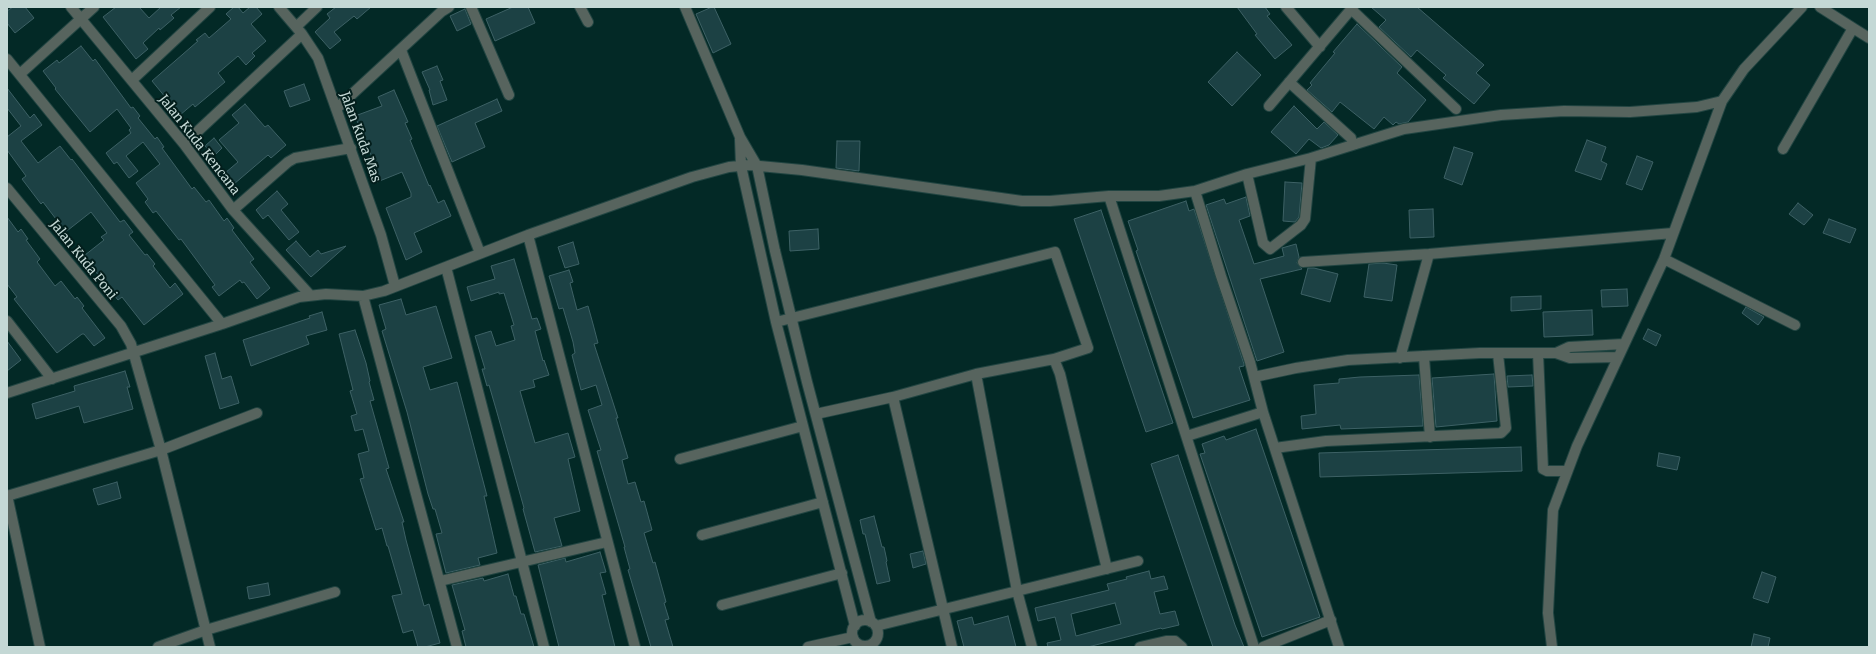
<!DOCTYPE html>
<html>
<head>
<meta charset="utf-8">
<style>
	body { margin:0 }
	#map { position:relative; width:1876px; height:654px; overflow:hidden; background:#032926; font-family:Merriweather,serif }
	canvas { display:block }
	.frame { position:absolute; inset:0; border:8px solid #c4d8d5; pointer-events:none }
</style>
</head>
<body>
<div id="map">
<canvas width="1876" height="654"></canvas>
<div class="frame"></div>
</div>
<script>
const c = document.querySelector('canvas').getContext('2d');
c.lineJoin = 'round';
function fill(path, color) {
  c.fillStyle = color;
  c.fill(path, 'evenodd');
}
function poly(rows) {
  const path = new Path2D();
  for (const r of rows) {
    if (r.length === 3) {
      path.moveTo(r[0] + r[2], r[1]);
      path.arc(r[0], r[1], r[2], 0, 2 * Math.PI);
      continue;
    }
    path.moveTo(r[0], r[1]);
    for (let i = 2; i < r.length; i += 2) path.lineTo(r[i], r[i + 1]);
  }
  return path;
}
function trace(path, color, width, dash) {
  c.strokeStyle = color;
  c.lineWidth = width;
  c.lineCap = dash ? 'butt' : 'round';
  c.setLineDash(dash || []);
  c.stroke(path);
}
function write(font, color, halo, rows, align = 'center') {
  c.font = font + ' Merriweather,serif';
  c.lineWidth = 4;
  c.setLineDash([]);
  c.textBaseline = 'middle';
  c.strokeStyle = halo;
  c.fillStyle = color;
  for (const [text, x, y, turn = 0] of rows) {
    c.save();
    c.translate(x, y);
    c.rotate((+turn || 0) * Math.PI / 180);
    c.textAlign = isNaN(turn) ? turn : align;
    if (halo) c.strokeText(text, 0, 0);
    c.fillText(text, 0, 0);
    c.restore();
  }
}
const building = poly([
	[13,7,25,7,34,18,15,33,7,23,7,11,13,7],
	[116,7,139,7,149,18,161,7,181,7,171,15,174,18,160,30,159,28,143,43,148,49,136,59,103,17,116,7],
	[234,7,238,7,243,13,250,7,256,7,262,14,251,24,266,41,252,53,255,56,246,65,238,56,218,73,225,82,195,107,193,104,180,115,152,81,198,41,196,40,205,33,209,38,231,19,226,14,234,7],
	[336,7,371,7,357,19,354,16,334,32,341,40,330,49,315,32,330,18,327,14,336,7],
	[513,7,528,7,535,23,495,41,486,19,513,7],
	[712,7,714,7,731,44,713,53,696,14,712,7],
	[1237,7,1265,7,1270,14,1267,16,1292,45,1275,59,1255,35,1257,34,1237,7],
	[1371,7,1417,7,1484,65,1476,73,1490,85,1474,104,1443,78,1446,75,1417,50,1411,57,1379,27,1386,20,1371,7],
	[465,9,471,24,457,31,450,16,465,9],
	[1357,24,1402,67,1397,73,1426,100,1408,122,1399,124,1396,122,1393,125,1384,117,1374,129,1340,102,1332,112,1307,90,1312,85,1310,83,1335,53,1333,52,1357,24],
	[81,46,93,61,95,59,131,108,133,107,140,116,138,118,155,139,157,137,164,147,162,148,192,189,194,187,206,202,209,200,224,221,227,218,234,228,232,230,254,259,250,262,270,288,257,299,244,282,242,283,240,280,219,296,212,287,215,285,181,239,179,240,156,211,153,213,145,202,148,199,136,183,160,164,143,142,126,156,138,171,129,178,117,162,114,164,106,153,131,133,129,130,131,128,117,109,90,132,55,89,56,88,43,71,57,60,59,63,81,46],
	[1237,52,1261,75,1232,106,1208,82,1237,52],
	[437,66,443,80,440,81,447,100,433,105,429,90,430,90,422,72,437,66],
	[304,84,310,100,290,107,284,91,304,84],
	[7,88,30,118,34,114,42,125,21,141,38,163,60,146,71,160,72,159,120,222,124,220,133,232,129,235,145,255,147,254,155,264,153,266,170,288,175,283,183,294,144,325,122,297,118,300,92,267,89,270,80,259,104,240,101,237,107,233,91,212,63,234,57,225,59,223,43,202,41,204,22,179,26,176,7,150,7,137,21,126,7,108,7,88],
	[394,90,408,122,405,123,412,139,410,140,429,186,430,185,438,203,444,200,451,216,414,233,422,252,406,260,386,208,411,197,411,193,402,172,377,182,372,169,376,167,355,116,382,106,378,97,394,90],
	[497,99,502,111,475,123,485,147,452,162,437,126,497,99],
	[245,104,265,127,268,125,286,145,271,158,268,155,234,184,225,173,238,162,219,140,239,123,232,115,245,104],
	[1294,106,1317,129,1324,122,1338,135,1329,145,1321,148,1309,139,1296,154,1271,132,1294,106],
	[214,138,222,148,214,156,205,146,214,138],
	[1587,140,1606,147,1601,161,1607,164,1601,180,1575,171,1587,140],
	[837,141,860,141,859,171,836,168,837,141],
	[1454,147,1473,153,1462,185,1444,178,1454,147],
	[1637,156,1653,162,1642,190,1626,184,1637,156],
	[1285,182,1302,183,1299,217,1295,222,1283,221,1285,182],
	[277,191,288,204,281,210,299,232,289,240,268,215,263,219,256,210,277,191],
	[1246,197,1250,216,1239,220,1254,264,1284,256,1282,248,1296,244,1299,257,1297,263,1302,269,1260,279,1284,352,1257,361,1206,205,1224,199,1226,204,1246,197],
	[1186,201,1189,211,1194,209,1244,364,1244,366,1239,367,1250,400,1193,418,1136,251,1138,250,1128,221,1186,201],
	[1798,203,1813,215,1804,225,1789,214,1798,203],
	[1433,209,1434,237,1410,238,1409,210,1433,209],
	[1101,210,1173,423,1146,432,1074,219,1101,210],
	[7,217,18,232,21,229,28,239,26,240,40,259,37,262,55,286,61,281,75,299,77,297,84,306,82,308,105,338,94,346,84,334,82,334,57,353,14,299,17,297,7,284,7,217],
	[1829,219,1856,229,1850,243,1823,233,1829,219],
	[818,229,819,249,790,251,789,231,818,229],
	[296,241,310,257,318,250,321,254,346,246,311,277,286,250,296,241],
	[573,242,579,264,565,268,558,247,573,242],
	[514,259,532,319,537,318,541,329,535,331,543,361,544,360,549,375,533,380,535,387,520,391,535,443,568,433,575,457,568,459,580,511,554,518,562,546,535,552,523,509,524,508,496,409,489,385,487,386,482,369,485,369,475,336,491,331,496,346,515,340,511,326,514,325,504,293,499,294,499,292,471,301,467,287,495,279,491,266,514,259],
	[1383,263,1397,265,1392,301,1364,297,1369,264,1383,263],
	[1308,268,1314,268,1338,274,1330,302,1301,294,1308,268],
	[569,270,573,282,570,283,577,310,588,306,593,324,598,343,594,344,608,387,618,418,616,418,628,458,622,460,628,484,635,482,641,502,644,501,652,530,644,533,653,563,655,562,666,602,664,603,669,619,665,620,673,647,651,647,628,570,630,569,624,547,625,547,597,451,601,450,588,410,602,405,596,385,581,390,572,355,575,353,573,342,563,308,559,309,549,276,569,270],
	[1627,289,1628,306,1602,307,1601,290,1627,289],
	[1541,296,1541,309,1511,311,1511,297,1541,296],
	[401,299,406,315,436,306,452,358,423,367,430,390,457,382,487,496,484,496,497,553,478,558,480,565,446,573,436,534,442,533,435,509,433,509,428,494,407,412,382,331,386,329,379,305,401,299],
	[1746,307,1764,317,1758,325,1742,313,1746,307],
	[1592,310,1593,335,1544,337,1543,312,1592,310],
	[322,312,327,330,306,336,309,344,251,366,243,340,310,318,309,316,322,312],
	[1648,329,1661,335,1656,346,1643,339,1648,329],
	[355,330,366,363,370,381,369,382,374,400,370,401,389,468,386,469,404,522,402,522,406,540,424,606,429,604,440,643,425,647,418,647,413,630,403,633,392,596,402,594,388,546,387,546,382,528,376,530,360,479,364,478,358,454,369,451,363,429,355,431,351,416,357,414,350,391,353,390,339,334,355,330],
	[7,341,21,360,7,371,7,341],
	[215,353,222,379,231,376,239,403,220,409,205,356,215,353],
	[125,371,130,387,127,387,133,409,84,423,79,406,36,419,32,404,75,391,74,386,125,371],
	[1494,374,1497,421,1436,427,1432,378,1494,374],
	[1419,375,1423,426,1341,429,1340,425,1302,429,1301,416,1316,414,1314,385,1339,383,1339,379,1360,377,1419,375],
	[1532,375,1533,386,1508,387,1507,376,1532,375],
	[1256,429,1320,617,1262,637,1200,454,1205,453,1202,444,1224,436,1226,440,1256,429],
	[1521,447,1522,471,1320,477,1319,453,1521,447],
	[1659,453,1680,457,1677,470,1657,466,1659,453],
	[1178,455,1235,625,1244,647,1213,647,1204,621,1151,464,1178,455],
	[117,482,121,498,98,505,93,489,117,482],
	[874,516,882,547,884,547,887,561,886,562,890,581,877,584,865,534,863,534,860,520,874,516],
	[923,551,926,564,913,568,910,554,923,551],
	[600,552,606,572,600,573,606,594,602,595,615,647,559,647,538,565,565,558,566,562,600,552],
	[1149,571,1151,579,1164,576,1168,589,1154,592,1160,614,1175,611,1179,625,1162,629,1161,628,1088,647,1048,647,1047,643,1061,640,1055,617,1038,621,1035,608,1109,590,1107,584,1127,579,1126,577,1149,571],
	[1115,603,1121,624,1076,636,1071,614,1115,603],
	[1762,572,1776,577,1768,603,1753,598,1762,572],
	[508,574,514,596,516,596,521,614,524,614,534,647,466,647,462,631,465,630,452,585,483,578,484,581,508,574],
	[268,583,270,595,249,599,247,587,268,583],
	[1008,616,1016,647,964,647,957,621,972,617,974,625,1008,616],
	[1754,634,1770,638,1768,647,1751,647,1754,634]
]);
fill(building, '#1c4144');
trace(building, '#3d6165', 1);
const minor = poly([
	[71,7,184,144,233,210,310,295],
	[279,7,302,34,318,58,381,235,395,286],
	[471,7,509,95],
	[580,7,588,22],
	[685,7,740,137,757,166,775,251,807,382,871,622],
	[1286,7,1320,47],
	[1351,9,1456,109],
	[296,27,317,7],
	[1853,28,1869,38],
	[401,50,480,253],
	[7,59,222,324],
	[20,74,94,7],
	[132,80,210,7],
	[1289,82,1351,138],
	[1269,106,1353,7],
	[336,109,441,12,449,7],
	[740,139,741,166,776,322,855,626],
	[184,144,302,34],
	[1783,149,1853,28,1820,7],
	[1247,174,1263,243,1270,249,1301,225,1305,219,1311,158],
	[7,188,121,326,131,344,161,450,210,647],
	[1195,191,1221,276,1250,362,1263,412],
	[1109,196,1254,647],
	[233,210,288,162,295,158,351,148],
	[528,235,635,647],
	[1664,259,1795,325],
	[1303,262,1429,254,1673,233],
	[446,267,544,647],
	[363,296,457,647],
	[7,321,52,379],
	[776,322,1055,252,1088,348,1054,359],
	[1538,353,1543,469,1547,471,1567,471],
	[1556,353,1569,347,1624,344],
	[1424,357,1430,437],
	[1400,358,1429,254],
	[976,374,1017,591,1032,647],
	[1254,377,1296,368,1348,360,1480,353,1556,353,1570,358,1618,357],
	[7,393,222,324,299,297,326,294,363,296,384,291,528,235,692,177,729,167,749,165,802,170,1022,201,1050,201,1109,196,1159,196,1195,191,1247,174,1311,158,1404,129,1501,115,1564,111,1630,112,1697,107,1722,101],
	[893,397,952,647],
	[816,414,893,397,976,374,1054,359,1060,374,1107,569],
	[1187,436,1263,412,1339,647],
	[1275,448,1326,441,1501,433,1506,428,1498,354],
	[680,459,803,426],
	[7,495,40,647],
	[7,496,161,450,257,413],
	[702,535,823,502],
	[440,581,607,542],
	[722,605,842,573],
	[865,633,13],
	[876,626,1138,561],
	[158,647,206,630,335,592],
	[808,647,853,637],
	[1140,647,1166,641,1175,641,1182,647],
	[1263,647,1331,620],
	[1552,647,1548,613,1553,510,1577,446,1664,259,1722,101,1744,69,1802,7]
]);
trace(minor, '#224542', 12);
trace(minor, '#57645e', 10);
write('13px', '#c4d8d5', '#031e1c', [
	["Jalan Kuda Mas",360,137,70],
	["Jalan Kuda Kencana",199,145,52],
	["Jalan Kuda Poni",83,260,51]
]);
</script>
</body>
</html>
